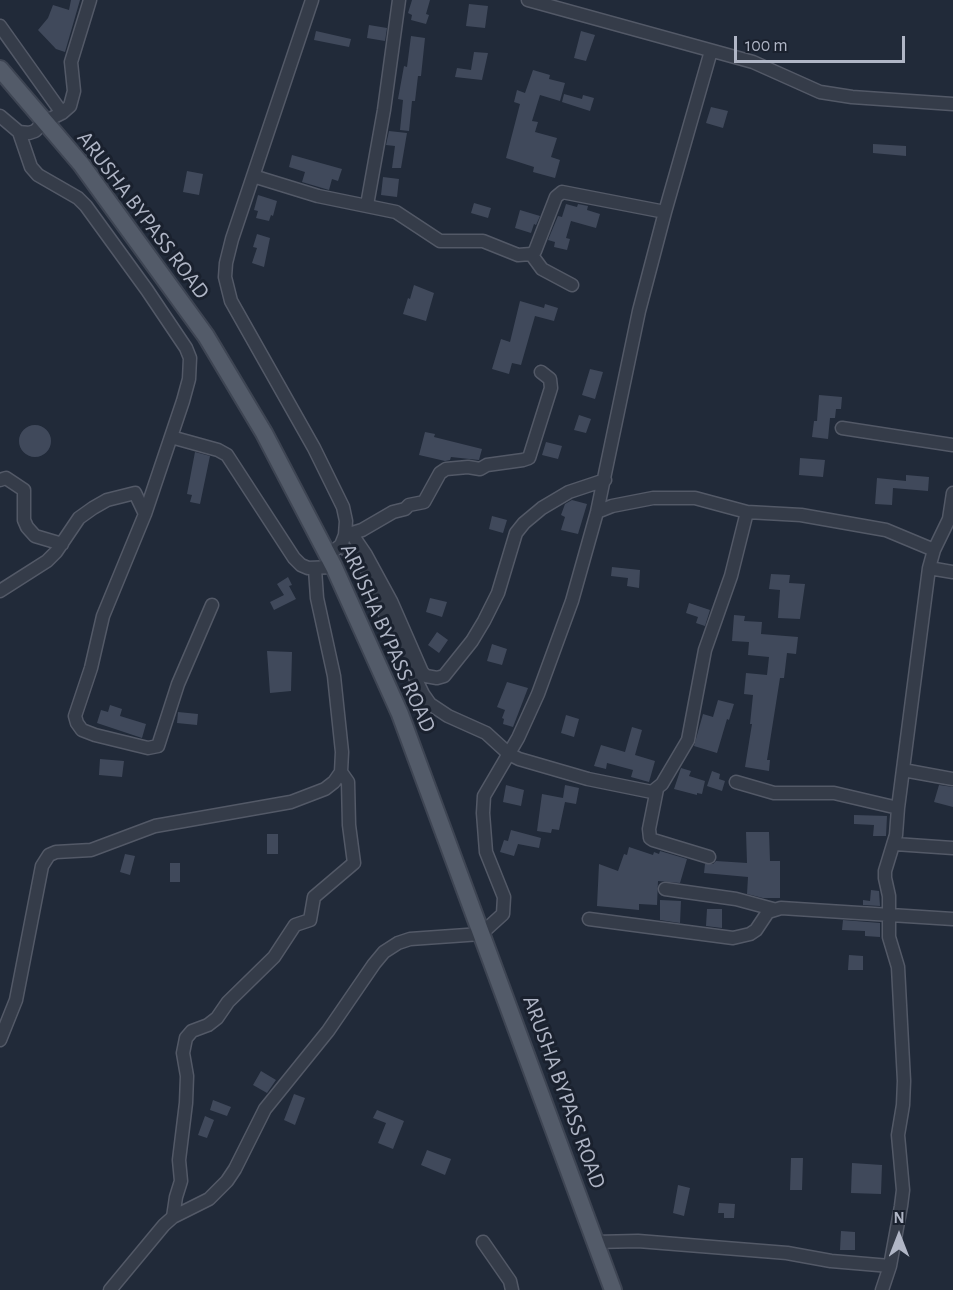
<!DOCTYPE html>
<html>
<head>
<meta charset="utf-8">
<style>
	body { margin:0 }
	#map { position:relative; width:953px; height:1290px; overflow:hidden; background:#212a39; font-family:"Alegreya Sans",sans-serif }
	canvas { display:block }
	.north { position:absolute; left:869px; top:1206px; width:60px; height:60px; -webkit-text-stroke:4px #1a212e; paint-order:stroke; rotate:0deg; font-size:16px; font-weight:700; line-height:24px; text-align:center; color:#b0b6c6 }
	.north::after { content:''; display:block; margin:auto; width:21px; height:27px; background:#b0b6c6; clip-path:polygon(50% 0,100% 100%,50% 72%,0 100%) }
	.scale { position:absolute; left:734px; top:36px; width:171px; height:27px; box-sizing:border-box; border:3px solid #b0b6c6; border-top:0; padding-left:8px; font-size:18px; line-height:21px; white-space:nowrap; color:#b0b6c6; -webkit-text-stroke:4px #1a212e; paint-order:stroke }
</style>
</head>
<body>
<div id="map">
<canvas width="953" height="1290"></canvas>
<div class="north">N</div>
<div class="scale">100 m</div>
</div>
<script>
const c = document.querySelector('canvas').getContext('2d');
c.lineJoin = 'round';
function fill(path, color) {
  c.fillStyle = color;
  c.fill(path, 'evenodd');
}
function poly(rows) {
  const path = new Path2D();
  for (const r of rows) {
    if (r.length === 3) {
      path.moveTo(r[0] + r[2], r[1]);
      path.arc(r[0], r[1], r[2], 0, 2 * Math.PI);
      continue;
    }
    path.moveTo(r[0], r[1]);
    for (let i = 2; i < r.length; i += 2) path.lineTo(r[i], r[i + 1]);
  }
  return path;
}
function trace(path, color, width, dash) {
  c.strokeStyle = color;
  c.lineWidth = width;
  c.lineCap = dash ? 'butt' : 'round';
  c.setLineDash(dash || []);
  c.stroke(path);
}
function write(font, color, halo, rows, align = 'center') {
  c.font = font + ' "Alegreya Sans",sans-serif';
  c.lineWidth = 6;
  c.setLineDash([]);
  c.textBaseline = 'middle';
  c.strokeStyle = halo;
  c.fillStyle = color;
  for (const [text, x, y, turn = 0] of rows) {
    c.save();
    c.translate(x, y);
    c.rotate((+turn || 0) * Math.PI / 180);
    c.textAlign = isNaN(turn) ? turn : align;
    if (halo) c.strokeText(text, 0, 0);
    c.fillText(text, 0, 0);
    c.restore();
  }
}
fill(poly([
	[71,0,80,0,65,52,56,49,38,30,48,18,53,5,69,10],
	[412,0,430,0,426,14,429,15,426,24,411,20,412,15,408,13],
	[469,4,488,6,485,28,466,26],
	[369,25,387,28,385,41,367,38],
	[316,31,351,39,349,47,314,40],
	[581,31,595,35,586,61,574,58],
	[411,36,425,38,421,76,418,76,415,101,412,101,409,131,400,130,403,100,398,99,404,66,407,67],
	[474,52,488,53,482,80,455,77,457,68,471,70],
	[533,70,550,75,549,79,565,83,560,101,540,95,532,121,538,122,535,132,557,138,551,157,560,160,555,178,533,172,534,167,506,158,520,104,514,102,517,90,525,93],
	[564,94,582,99,583,95,594,98,590,111,562,102],
	[711,107,728,111,723,128,706,123],
	[389,131,407,133,401,168,392,168,395,146,386,145],
	[873,144,906,146,906,156,873,153],
	[292,155,342,169,338,181,332,179,329,190,302,182,305,172,289,167],
	[187,171,203,174,199,195,183,192],
	[383,177,399,179,397,197,381,195],
	[258,195,277,201,273,216,271,215,269,221,256,218,258,211,254,210],
	[474,203,491,208,488,218,471,213],
	[566,204,577,207,578,204,588,206,587,210,600,214,596,228,571,221,566,238,570,239,567,250,554,247,555,242,548,240,558,216,562,217],
	[520,210,540,216,536,225,534,224,531,233,515,228],
	[257,234,270,238,264,267,252,263,257,248,253,247],
	[414,285,434,293,426,321,403,314,408,298,410,299],
	[520,301,544,308,545,304,558,308,554,321,535,316,521,365,512,363,509,374,492,369,501,339,510,342],
	[590,369,603,372,595,399,582,395],
	[819,395,842,397,841,409,836,409,835,418,830,418,828,439,812,437,814,421,817,421],
	[579,415,591,419,586,433,574,430],
	[35,441,16],
	[425,432,435,434,434,437,482,449,479,460,451,457,450,460,445,461,419,455],
	[546,442,562,446,558,459,542,455],
	[195,452,210,456,200,504,190,502,192,495,187,494],
	[800,458,825,460,823,477,799,475],
	[906,475,929,477,928,491,893,488,892,505,875,504,877,478,906,481],
	[572,500,587,504,578,534,561,530,565,517,561,515,565,504],
	[492,516,507,520,503,533,489,529],
	[612,567,640,570,639,588,627,586,628,578,611,576],
	[771,574,790,575,789,583,805,584,800,619,778,618,780,590,769,589],
	[288,577,292,585,289,586,296,599,274,610,270,602,284,595,277,584],
	[430,598,447,602,442,617,426,612],
	[689,603,710,610,705,626,696,623,698,617,686,613],
	[734,615,745,616,744,621,762,622,761,634,798,637,796,654,787,653,784,678,780,678,767,760,770,760,769,771,745,767,752,724,750,724,753,695,744,694,746,673,767,675,769,657,748,655,749,642,732,641],
	[437,632,448,640,439,653,428,645],
	[492,644,507,649,502,665,487,661],
	[267,651,292,652,291,691,270,693],
	[507,682,528,688,513,727,503,724,504,719,502,718,505,710,497,707],
	[718,700,734,704,729,720,727,719,717,753,694,746,703,714,713,717],
	[110,705,122,709,120,716,146,724,142,738,97,723,101,710,108,712],
	[178,712,198,714,197,725,177,723],
	[566,715,579,719,574,737,561,733],
	[632,727,642,730,635,755,655,761,649,782,631,777,633,770,607,763,606,769,594,766,601,745,625,752],
	[100,759,124,761,122,777,99,775],
	[681,768,691,771,689,776,705,781,702,794,697,793,697,795,674,789],
	[712,771,720,774,719,779,725,781,722,791,707,786],
	[506,785,524,790,521,806,503,802],
	[565,785,579,788,576,804,565,802,559,830,552,829,551,833,537,831,542,794,563,798],
	[939,785,953,787,953,807,934,802],
	[854,815,887,816,886,836,873,836,874,825,854,824],
	[511,830,541,838,539,848,518,844,514,856,500,852,504,840,508,841],
	[746,832,769,832,770,861,780,861,780,898,763,898,747,894,748,877,704,873,705,864,713,864,716,861,747,863],
	[267,834,278,834,278,854,267,854],
	[629,847,653,855,654,852,659,854,660,851,687,859,680,883,658,881,657,905,639,904,639,910,597,906,599,864,618,871,624,854,627,855],
	[125,854,135,856,130,875,120,872],
	[170,863,180,863,180,882,170,882],
	[871,890,879,891,880,906,863,905,863,900,870,901],
	[660,900,681,901,680,923,660,920],
	[707,909,722,909,722,928,706,926],
	[843,920,880,923,880,937,865,936,865,931,842,930],
	[849,955,863,956,863,970,848,970],
	[261,1071,276,1080,267,1093,253,1085],
	[294,1094,305,1098,295,1125,284,1120],
	[213,1100,231,1107,227,1116,210,1110],
	[377,1110,404,1121,393,1149,378,1143,386,1123,373,1118],
	[205,1116,214,1120,207,1138,198,1135],
	[427,1150,451,1159,445,1175,421,1165],
	[791,1158,803,1158,802,1190,790,1190],
	[852,1163,882,1165,881,1194,851,1193],
	[678,1185,690,1188,684,1216,673,1213],
	[719,1203,735,1204,734,1218,724,1218,724,1213,718,1213],
	[841,1231,855,1232,855,1250,840,1250]
]), '#40495b');
const minor = poly([
	[312,0,232,239,226,263,225,277,231,301,314,448,343,507,346,521,345,535,341,545,336,549],
	[528,0,753,62,820,92,852,97,953,104],
	[0,26,62,113],
	[0,116,19,132,29,133,35,131,44,122,62,113,70,106,74,91,71,62,90,0],
	[19,132,31,167,38,175,78,198,86,206,147,290,186,348,190,358,189,379,183,401,145,514,103,616,91,668,75,716,77,723,82,730,95,735,148,748,158,746,178,684,212,605],
	[253,176,318,196,396,212,440,241,483,241,518,255,531,254,535,251,556,197,562,192,665,212],
	[367,205,384,110,399,0],
	[531,254,542,269,572,285],
	[842,428,953,445],
	[171,437,218,450,227,455,294,558,301,565,308,568,334,567],
	[0,480,6,478,24,490,24,520,27,527,35,536,62,544],
	[597,512,612,506,653,498,695,498,747,512,801,515,886,530,934,550],
	[351,533,366,555,391,601,422,672,426,676,437,678,444,676,472,641,484,621,498,593,516,533,524,523,542,508,569,492,605,480],
	[346,535,362,530,393,512,405,509,409,505,424,502,440,473,446,469,468,467,480,469,487,465,523,460,529,458,551,388,550,379,541,372],
	[341,545,365,566,386,617,423,694,430,704,448,716,486,733,509,754,519,759,588,779,652,792,662,784,688,740,705,650,731,576,747,512],
	[929,568,953,572],
	[0,591,47,561,56,552,79,518,93,508,107,500,135,493,145,514],
	[903,770,953,779],
	[736,782,774,793,834,793,898,808],
	[657,789,649,829,650,838,653,840,709,857],
	[895,844,953,848],
	[665,889,736,899,773,909],
	[589,919,733,938,750,934,756,930,768,912,781,908,953,919],
	[0,1040,16,1000,42,866,49,855,56,852,91,850,155,826,291,802,325,789,334,782,341,772,342,752,334,676,317,598,315,569],
	[173,1217,176,1197,181,1181,179,1160,186,1103,187,1076,183,1053,186,1038,192,1031,208,1025,217,1018,228,1002,274,957,295,925,310,920,314,897,354,863,349,825,348,782,341,772],
	[483,1242,510,1281,512,1290],
	[596,1242,638,1241,787,1253,831,1261,890,1266],
	[110,1290,164,1225,173,1217,209,1199,227,1181,235,1169,265,1109,328,1031,374,964,384,952,398,943,410,939,481,934,503,914,504,897,486,852,483,813,484,796,518,738,538,694,572,601,597,512,639,311,665,212,711,51],
	[882,1290,890,1266,901,1206,903,1190,898,1135,903,1105,904,1081,898,967,889,937,889,896,885,878,885,871,896,835,898,808,929,568,934,550,949,519,953,493]
]);
const major = poly([
	[0,69,81,164,206,336,264,433,334,567,400,714,613,1290]
]);
trace(minor, '#535967', 15);
trace(major, '#3e4553', 20);
trace(minor, '#353c49', 12);
trace(major, '#535b69', 16);
write('22px', '#b0b6c6', '#1a212e', [
	["ARUSHA BYPASS ROAD",143,215,53],
	["ARUSHA BYPASS ROAD",388,638,66],
	["ARUSHA BYPASS ROAD",564,1092,70]
]);
</script>
</body>
</html>
